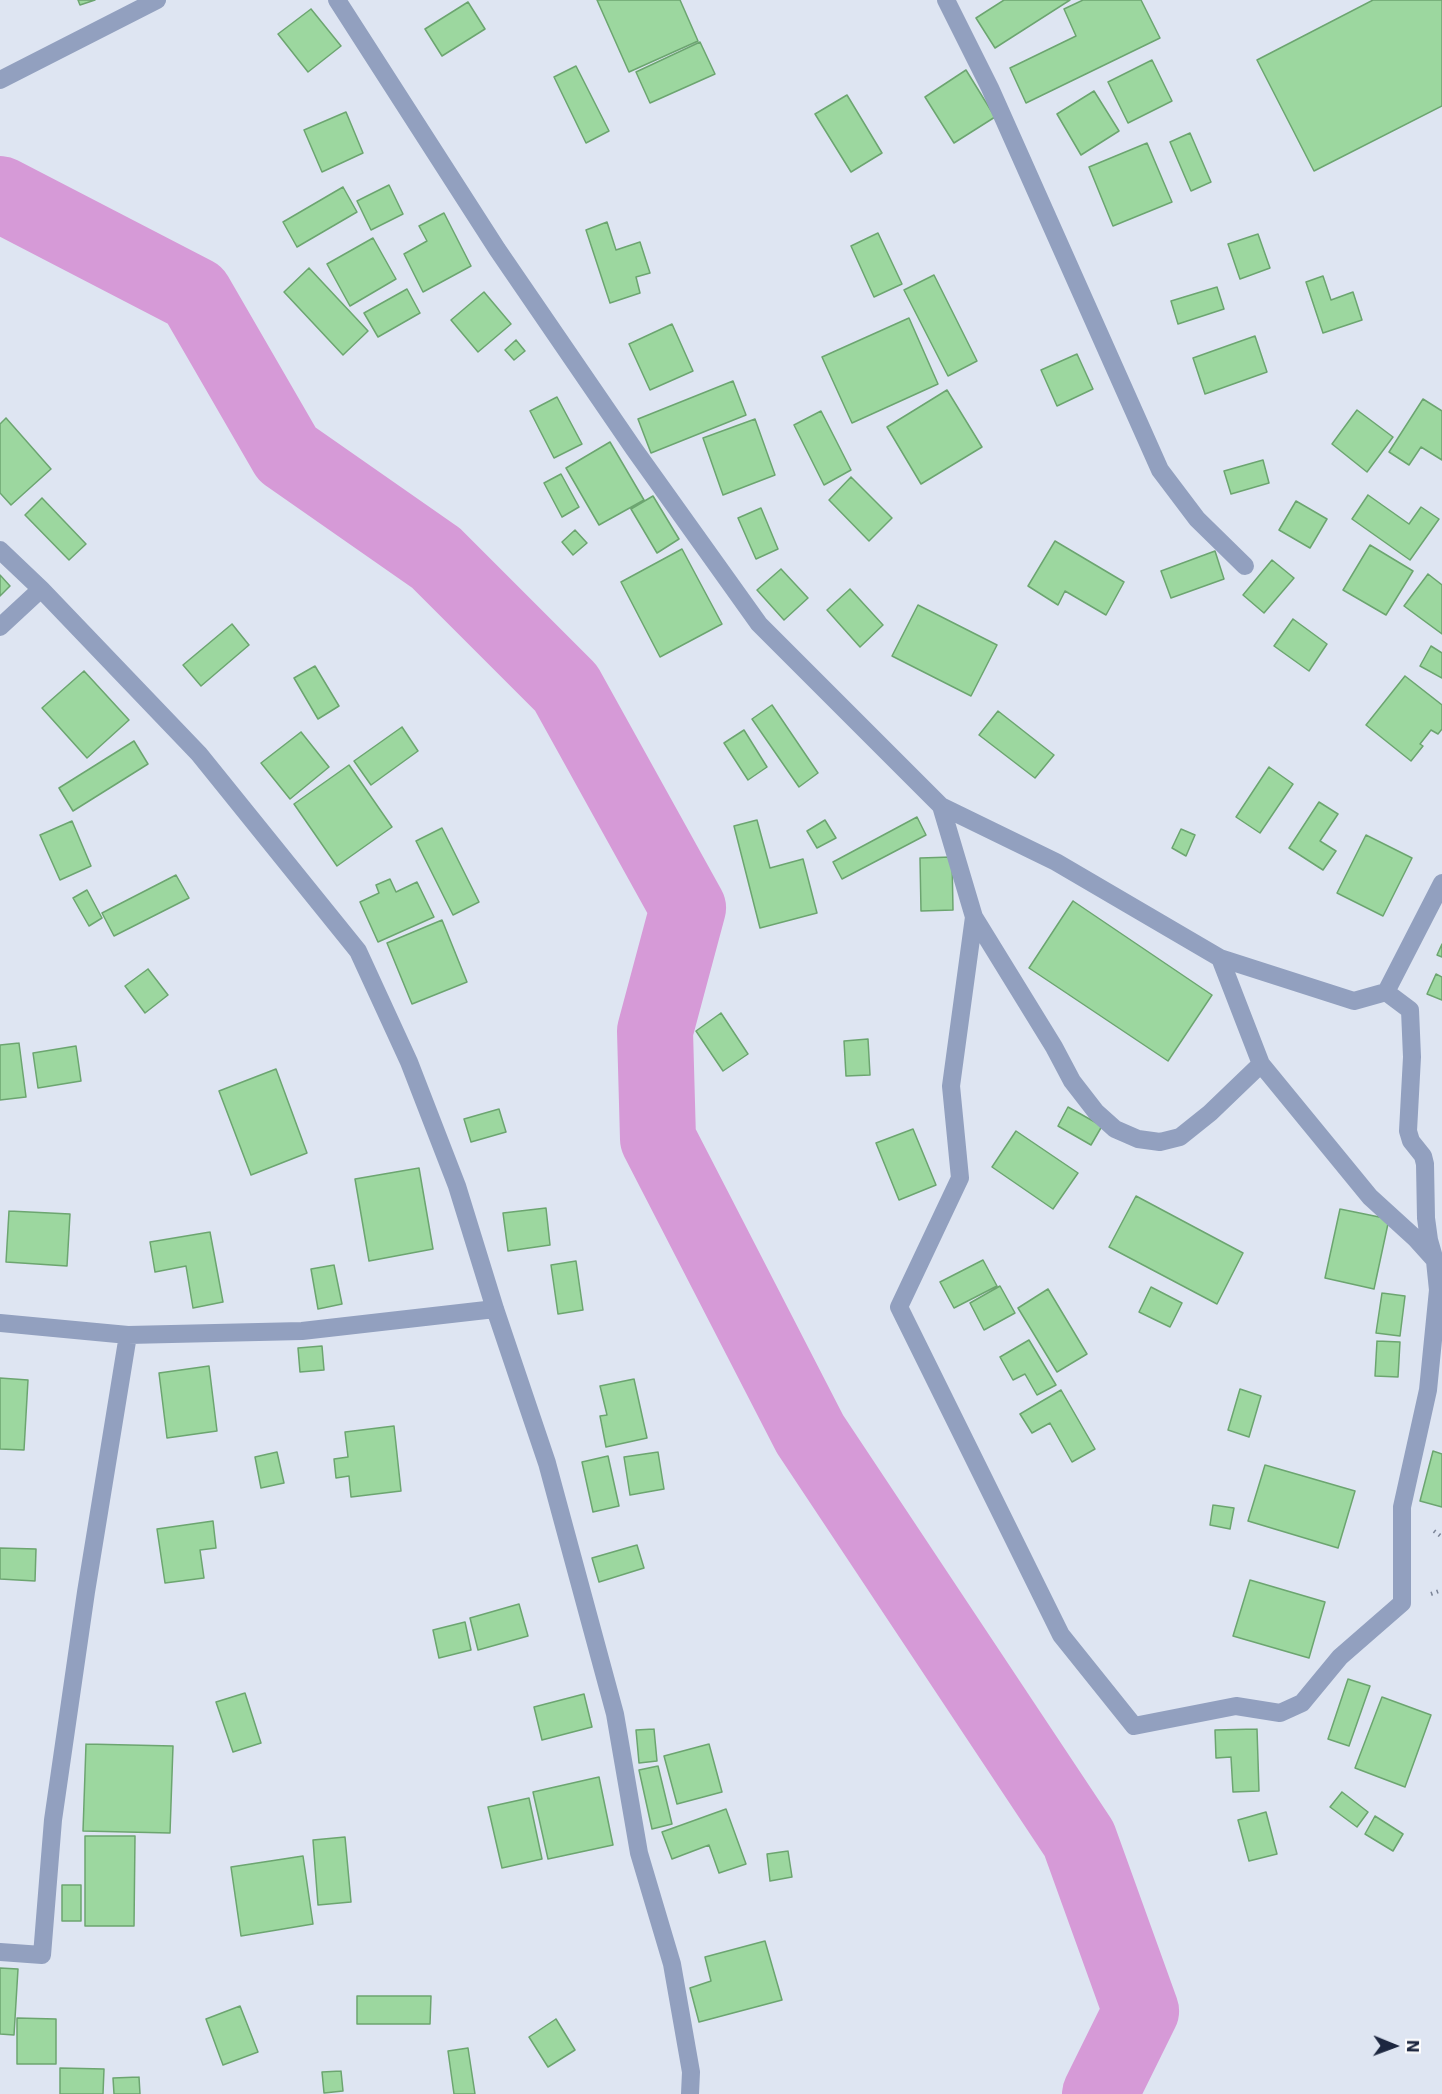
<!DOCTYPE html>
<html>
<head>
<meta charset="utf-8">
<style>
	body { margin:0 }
	#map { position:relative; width:1442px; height:2094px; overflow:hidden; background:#dee5f2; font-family:"DejaVu Sans",sans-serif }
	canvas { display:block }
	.north { position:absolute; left:1364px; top:2016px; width:60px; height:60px; -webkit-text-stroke:4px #fff; paint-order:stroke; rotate:91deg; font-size:16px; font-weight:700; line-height:24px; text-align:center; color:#1d2740 }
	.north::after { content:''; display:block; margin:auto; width:21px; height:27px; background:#1d2740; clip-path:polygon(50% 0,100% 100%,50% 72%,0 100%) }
</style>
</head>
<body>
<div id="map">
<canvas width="1442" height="2094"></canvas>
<div class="north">N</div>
</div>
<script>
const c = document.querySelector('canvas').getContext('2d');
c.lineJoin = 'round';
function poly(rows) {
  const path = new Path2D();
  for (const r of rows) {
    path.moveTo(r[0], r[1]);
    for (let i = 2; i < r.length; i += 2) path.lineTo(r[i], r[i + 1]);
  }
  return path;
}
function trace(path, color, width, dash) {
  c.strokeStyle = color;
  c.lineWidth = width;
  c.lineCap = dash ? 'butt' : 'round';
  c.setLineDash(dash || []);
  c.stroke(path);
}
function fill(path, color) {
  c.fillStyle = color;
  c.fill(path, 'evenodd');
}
trace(poly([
	[0,194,195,295,287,454,436,558,566,688,688,908,655,1031,658,1139,810,1434,1079,1839,1141,2011,1100,2094]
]), '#d69ad7', 76);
const building = poly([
	[78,0,95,0,80,5,78,0],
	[597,0,680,0,698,41,629,72,597,0],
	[1004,0,1070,0,995,48,976,18,1004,0],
	[1083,0,1141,0,1160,38,1026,103,1010,68,1076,36,1064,9,1083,0],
	[1373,0,1442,0,1442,106,1314,171,1257,60,1373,0],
	[468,2,485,29,442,56,425,29,468,2],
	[311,9,341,46,308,72,278,34,311,9],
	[700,42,715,74,650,103,636,72,700,42],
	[1152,60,1172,101,1128,123,1108,82,1152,60],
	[576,66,609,131,586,143,554,77,576,66],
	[966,70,995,117,954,143,925,97,966,70],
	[1094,91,1119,131,1081,155,1057,114,1094,91],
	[847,95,882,153,851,172,815,114,847,95],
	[346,112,363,153,322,172,304,130,346,112],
	[1190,133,1211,182,1191,191,1170,142,1190,133],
	[1147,143,1172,202,1113,226,1089,167,1147,143],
	[389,185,403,214,371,230,357,201,389,185],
	[343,187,357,212,297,247,283,222,343,187],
	[444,213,471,266,423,292,404,254,427,241,419,226,444,213],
	[607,222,616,250,640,242,650,273,636,277,640,293,610,303,586,230,607,222],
	[878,233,902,284,874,297,851,246,878,233],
	[1258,234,1270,268,1240,279,1228,244,1258,234],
	[373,238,396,279,350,306,327,264,373,238],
	[309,268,368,331,343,355,284,292,309,268],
	[934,275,977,361,948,376,904,290,934,275],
	[1323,276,1331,300,1353,292,1362,320,1323,333,1306,282,1323,276],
	[1217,287,1224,309,1178,324,1171,301,1217,287],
	[407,289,420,313,378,337,364,313,407,289],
	[484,292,511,324,478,352,451,320,484,292],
	[909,318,938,384,852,423,822,357,909,318],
	[672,324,693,371,650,390,629,344,672,324],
	[1255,336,1267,372,1205,394,1193,358,1255,336],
	[516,340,525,351,514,360,505,350,516,340],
	[1077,354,1093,389,1057,406,1041,370,1077,354],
	[733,381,746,415,651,453,638,419,733,381],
	[947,390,982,447,921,484,887,427,947,390],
	[557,397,582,444,554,458,530,411,557,397],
	[1423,399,1442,411,1442,460,1421,447,1409,465,1389,452,1423,399],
	[1357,410,1393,437,1367,472,1332,444,1357,410],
	[821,411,851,470,824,485,794,425,821,411],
	[6,418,51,469,11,505,0,493,0,424,6,418],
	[755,419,775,475,723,495,703,438,755,419],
	[610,442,644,500,599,525,566,468,610,442],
	[1263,460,1269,483,1231,494,1224,471,1263,460],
	[561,474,579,507,562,517,544,483,561,474],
	[851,477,892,518,869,541,829,500,851,477],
	[1368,495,1409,524,1421,507,1439,519,1410,560,1352,519,1368,495],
	[653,496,679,539,657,553,631,509,653,496],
	[42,498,86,544,69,560,25,515,42,498],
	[1296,501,1327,519,1310,548,1279,530,1296,501],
	[761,508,778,549,756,559,738,518,761,508],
	[575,530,587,543,573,555,562,542,575,530],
	[1055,541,1124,582,1106,615,1065,591,1058,605,1028,586,1055,541],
	[1370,545,1413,571,1386,615,1343,590,1370,545],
	[682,549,722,624,660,657,621,582,682,549],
	[1215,551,1224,579,1171,598,1161,571,1215,551],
	[1272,560,1294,578,1264,613,1243,595,1272,560],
	[781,569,808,598,784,620,757,590,781,569],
	[1428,574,1442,585,1442,634,1404,606,1428,574],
	[0,575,10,586,0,596,0,575],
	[850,589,883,625,860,647,827,610,850,589],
	[918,605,997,645,971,696,892,656,918,605],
	[1293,619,1327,644,1309,671,1274,646,1293,619],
	[232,624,249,645,201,686,183,665,232,624],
	[1431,646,1442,653,1442,678,1420,666,1431,646],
	[315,666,339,706,318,719,294,678,315,666],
	[84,671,129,720,87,758,42,708,84,671],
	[1405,676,1442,705,1442,729,1438,734,1431,730,1420,744,1423,746,1411,761,1366,725,1405,676],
	[772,705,818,773,799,787,752,719,772,705],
	[998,711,1054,755,1035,778,979,735,998,711],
	[402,727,418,751,371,785,354,761,402,727],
	[744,730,767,767,748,780,724,743,744,730],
	[301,732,329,767,290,799,261,763,301,732],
	[134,741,148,764,73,811,59,788,134,741],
	[349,765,392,827,337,866,294,804,349,765],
	[1269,767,1293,784,1260,833,1236,817,1269,767],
	[1319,802,1338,814,1320,841,1336,851,1323,870,1289,848,1319,802],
	[917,817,926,835,842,879,833,862,917,817],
	[757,820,770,868,803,859,817,913,760,928,734,826,757,820],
	[825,820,836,838,817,848,807,831,825,820],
	[72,821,91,866,60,880,40,835,72,821],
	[442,828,479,902,453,915,416,841,442,828],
	[1181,829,1195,835,1186,856,1172,848,1181,829],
	[1366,835,1412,858,1383,916,1337,893,1366,835],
	[952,857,953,910,921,911,920,858,952,857],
	[176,875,189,898,114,936,102,913,176,875],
	[390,879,396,892,417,882,434,917,378,942,360,902,379,893,376,885,390,879],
	[87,890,102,918,89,926,73,898,87,890],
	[1073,901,1212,995,1168,1061,1029,968,1073,901],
	[442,920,467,982,412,1004,387,943,442,920],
	[1442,944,1442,957,1437,955,1442,944],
	[148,969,168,995,145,1013,125,986,148,969],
	[1436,974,1442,977,1442,1000,1427,994,1436,974],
	[721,1013,748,1054,723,1071,696,1031,721,1013],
	[868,1039,870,1075,846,1076,844,1041,868,1039],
	[19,1043,26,1097,0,1100,0,1045,19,1043],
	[76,1046,81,1081,38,1088,33,1053,76,1046],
	[276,1069,307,1153,251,1175,219,1091,276,1069],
	[1068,1107,1102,1126,1091,1145,1058,1126,1068,1107],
	[499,1109,506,1132,471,1142,464,1119,499,1109],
	[913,1129,936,1185,899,1200,876,1143,913,1129],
	[1016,1131,1078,1173,1053,1209,992,1167,1016,1131],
	[419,1168,433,1249,369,1261,355,1179,419,1168],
	[1136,1196,1243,1253,1217,1304,1109,1247,1136,1196],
	[546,1208,550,1245,508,1251,503,1213,546,1208],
	[1340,1209,1389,1219,1374,1289,1325,1278,1340,1209],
	[9,1211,70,1214,67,1266,6,1262,9,1211],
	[210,1232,223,1302,193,1308,186,1266,155,1272,150,1242,210,1232],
	[983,1260,997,1286,954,1308,940,1282,983,1260],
	[576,1261,583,1310,558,1314,551,1265,576,1261],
	[334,1265,342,1304,318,1309,311,1269,334,1265],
	[1000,1286,1015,1313,984,1330,970,1303,1000,1286],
	[1151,1287,1182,1303,1170,1327,1139,1312,1151,1287],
	[1048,1289,1087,1354,1057,1372,1018,1308,1048,1289],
	[1382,1293,1405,1296,1400,1336,1376,1333,1382,1293],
	[1029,1340,1056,1385,1037,1395,1025,1374,1013,1380,1000,1357,1029,1340],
	[1377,1341,1400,1342,1398,1377,1375,1376,1377,1341],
	[322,1346,324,1370,300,1372,298,1348,322,1346],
	[209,1366,217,1431,167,1438,159,1373,209,1366],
	[0,1378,28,1380,24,1450,0,1449,0,1378],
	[634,1379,647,1438,606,1447,600,1416,607,1415,600,1386,634,1379],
	[1240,1389,1261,1396,1249,1437,1228,1430,1240,1389],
	[1061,1390,1095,1449,1072,1462,1050,1423,1032,1433,1020,1414,1061,1390],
	[394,1426,401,1491,351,1497,349,1476,336,1478,334,1459,348,1457,345,1432,394,1426],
	[1433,1451,1442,1454,1442,1507,1420,1501,1433,1451],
	[277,1452,284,1483,261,1488,255,1457,277,1452],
	[658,1452,664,1489,630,1495,624,1457,658,1452],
	[608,1456,619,1506,593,1512,582,1462,608,1456],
	[1265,1465,1355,1491,1338,1548,1248,1521,1265,1465],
	[1213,1505,1234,1508,1230,1529,1210,1525,1213,1505],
	[213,1521,216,1548,200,1550,204,1578,165,1583,157,1529,213,1521],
	[637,1545,644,1568,599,1582,592,1558,637,1545],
	[0,1548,36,1549,35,1581,0,1579,0,1548],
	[1250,1580,1325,1602,1309,1658,1233,1636,1250,1580],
	[519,1604,528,1636,478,1650,470,1618,519,1604],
	[465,1622,471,1650,439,1658,433,1630,465,1622],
	[1348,1679,1370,1686,1349,1746,1328,1739,1348,1679],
	[245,1693,261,1743,233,1752,216,1702,245,1693],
	[584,1694,592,1727,542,1740,534,1707,584,1694],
	[1382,1697,1431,1715,1405,1787,1355,1768,1382,1697],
	[654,1729,657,1761,639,1763,636,1730,654,1729],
	[1257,1729,1259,1791,1233,1792,1231,1757,1216,1758,1215,1730,1257,1729],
	[86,1744,173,1746,170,1833,83,1831,86,1744],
	[709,1744,722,1792,677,1804,664,1756,709,1744],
	[658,1766,672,1824,652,1829,639,1770,658,1766],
	[599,1777,613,1845,548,1859,533,1792,599,1777],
	[1342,1792,1368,1812,1357,1827,1330,1807,1342,1792],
	[529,1798,542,1859,502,1868,488,1807,529,1798],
	[726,1809,746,1864,719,1873,709,1845,672,1859,662,1832,726,1809],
	[1266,1812,1277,1854,1249,1861,1238,1820,1266,1812],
	[1375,1816,1403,1834,1393,1851,1365,1834,1375,1816],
	[85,1836,135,1836,134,1926,85,1926,85,1836],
	[345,1837,351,1902,318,1905,313,1840,345,1837],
	[788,1851,792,1877,770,1881,767,1854,788,1851],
	[303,1856,313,1924,241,1936,231,1867,303,1856],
	[62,1885,81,1885,81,1921,62,1921,62,1885],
	[765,1941,782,2000,699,2022,690,1988,711,1981,705,1957,765,1941],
	[0,1968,18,1969,14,2035,0,2034,0,1968],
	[357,1996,431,1996,430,2024,357,2024,357,1996],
	[240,2006,258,2052,223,2065,206,2019,240,2006],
	[17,2018,56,2019,56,2064,17,2064,17,2018],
	[556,2019,575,2050,548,2067,529,2037,556,2019],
	[468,2048,475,2094,454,2094,448,2051,468,2048],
	[60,2068,104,2069,103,2094,60,2094,60,2068],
	[341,2071,343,2091,324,2093,322,2072,341,2071],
	[139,2077,140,2094,114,2094,113,2078,139,2077]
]);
fill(building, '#9cd79f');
trace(building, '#6ca570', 1.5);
trace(poly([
	[1434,1531,1442,1537],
	[1431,1594,1442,1590]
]), '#7b8497', 4, [1.5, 4.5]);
trace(poly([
	[337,0,497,249,634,449,759,624,941,806,1056,862,1220,958,1261,1064,1370,1197,1415,1238,1433,1258],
	[946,0,990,88,1160,470,1197,519,1245,566],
	[0,80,157,0],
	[0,550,41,589,199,754,358,951,409,1062,457,1186,495,1309,547,1463,615,1714,639,1853,672,1964,691,2072,690,2094],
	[0,627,41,589],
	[941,806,974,917,1054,1047,1072,1081,1096,1112,1115,1129,1138,1139,1160,1142,1180,1137,1210,1113,1261,1064],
	[974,917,951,1086,960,1178,899,1307,1061,1635,1134,1726,1236,1706,1280,1713,1302,1703,1340,1657,1402,1603,1402,1507,1428,1390,1438,1290,1435,1261,1429,1240,1426,1218,1425,1164,1423,1156,1411,1141,1408,1131,1412,1057,1410,1010,1386,992],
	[1220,958,1354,1001,1386,992,1442,883],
	[0,1323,128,1335,302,1331,495,1309],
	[0,1952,42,1955,53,1820,86,1592,128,1335]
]), '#92a0bf', 18);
</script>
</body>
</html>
